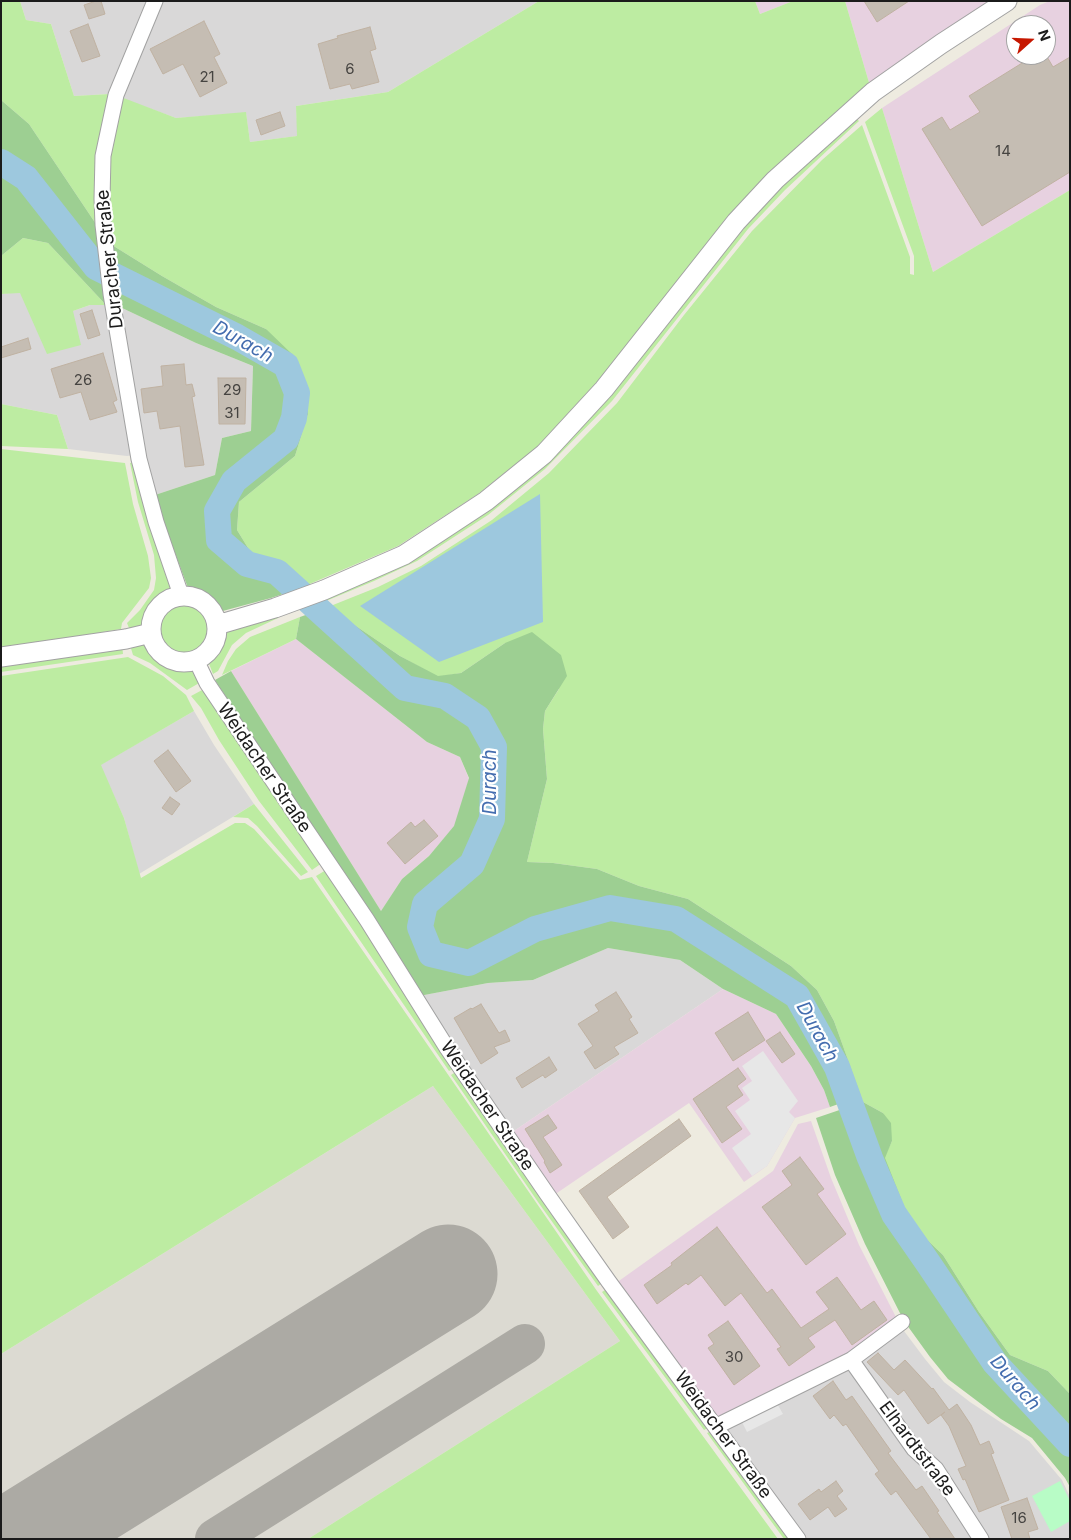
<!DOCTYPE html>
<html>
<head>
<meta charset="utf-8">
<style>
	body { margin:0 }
	#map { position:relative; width:1071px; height:1540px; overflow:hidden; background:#eeebe0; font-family:Inter,sans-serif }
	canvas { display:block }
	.frame { position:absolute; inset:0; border:2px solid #1b1b1b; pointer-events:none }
	.north { position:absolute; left:1006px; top:15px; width:50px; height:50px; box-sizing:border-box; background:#fff; border:1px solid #a4a4a4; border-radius:50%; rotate:70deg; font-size:14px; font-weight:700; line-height:20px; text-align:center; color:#1b1b1b }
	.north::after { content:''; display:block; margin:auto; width:18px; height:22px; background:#c61700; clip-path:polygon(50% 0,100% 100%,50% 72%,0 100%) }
</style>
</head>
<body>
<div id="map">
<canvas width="1071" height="1540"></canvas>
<div class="frame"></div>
<div class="north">N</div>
</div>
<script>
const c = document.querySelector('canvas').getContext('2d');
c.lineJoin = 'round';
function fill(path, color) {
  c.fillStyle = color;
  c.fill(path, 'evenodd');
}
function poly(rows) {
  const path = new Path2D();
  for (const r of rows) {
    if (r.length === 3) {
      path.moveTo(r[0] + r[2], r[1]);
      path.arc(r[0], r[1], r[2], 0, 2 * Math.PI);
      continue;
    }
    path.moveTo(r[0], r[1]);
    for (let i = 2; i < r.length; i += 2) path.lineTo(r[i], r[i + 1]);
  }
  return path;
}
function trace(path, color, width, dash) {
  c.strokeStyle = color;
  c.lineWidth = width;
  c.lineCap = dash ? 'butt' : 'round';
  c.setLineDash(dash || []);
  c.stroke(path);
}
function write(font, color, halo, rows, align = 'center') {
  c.font = font + ' Inter,sans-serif';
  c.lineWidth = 4.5;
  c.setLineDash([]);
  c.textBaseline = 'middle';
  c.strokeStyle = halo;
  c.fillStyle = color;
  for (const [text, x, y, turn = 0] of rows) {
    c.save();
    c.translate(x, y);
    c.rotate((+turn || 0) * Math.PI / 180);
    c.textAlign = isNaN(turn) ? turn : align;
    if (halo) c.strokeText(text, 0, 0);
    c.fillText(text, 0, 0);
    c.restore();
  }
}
fill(poly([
	[20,1,539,1,388,92,296,106,298,136,250,142,246,113,176,118,110,94,74,96,51,24,26,20],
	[20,292,73,311,90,305,106,305,134,455,127,456,68,449,57,415,1,404,1,294],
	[120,307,196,343,253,366,251,431,222,438,215,475,155,495,146,457],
	[194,711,214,745,254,804,139,874,124,818,100,765],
	[608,948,680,960,723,989,511,1133,419,996,488,983,533,980],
	[901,1327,925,1359,944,1382,970,1402,1029,1441,1062,1480,1070,1497,1070,1539,806,1539,724,1427]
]), '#d9d8d8');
fill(poly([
	[755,1,793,1,760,14],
	[845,1,995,1,870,86],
	[1050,1,1070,2,1070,190,933,272,882,108,1040,5],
	[1016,25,1046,25,1046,55,1016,55],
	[296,639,427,742,460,757,469,779,455,826,429,856,402,879,381,911,231,671],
	[723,989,776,1014,811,1066,824,1090,830,1107,795,1118,767,1166,744,1182,689,1103,554,1195,511,1133],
	[811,1121,831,1178,859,1245,898,1321,861,1347,719,1420,616,1283,773,1171,798,1124]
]), '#e7d1e0');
fill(poly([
	[433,1086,620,1341,308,1539,1,1539,1,1354]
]), '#dcdad2');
fill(poly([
	[1,1,20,1,26,20,51,24,74,96,110,94,96,224,29,124,1,100],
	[539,1,755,1,760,14,793,1,845,1,870,86,802,142,770,173,596,383,536,448,478,494,398,546,298,589,290,571,253,556,237,530,239,502,295,456,308,414,266,329,216,307,162,276,112,245,110,225,109,156,121,97,176,118,246,112,250,142,297,136,296,106,388,92],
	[882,108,933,272,1070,190,1070,1394,1048,1371,1010,1355,979,1312,943,1255,919,1232,904,1206,884,1158,892,1141,883,1113,863,1102,834,1021,817,990,791,966,688,899,639,886,597,869,553,863,527,862,547,779,543,729,545,711,559,689,505,643,461,673,438,677,400,656,328,607,378,587,421,566,492,520,549,473,617,403,684,315,752,231,822,160,862,125,910,257,910,274,914,275,914,256,865,122],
	[856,118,859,121,785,190,748,229,612,401,545,469,488,515,417,561,374,581,326,601,325,598,489,506,743,225,780,185],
	[23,238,48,243,106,305,90,305,73,311,81,345,47,354,20,293,1,294,1,256],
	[1,404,57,415,68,449,1,446],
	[1,449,125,463,133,504,148,556,151,578,149,588,122,623,121,629,1,649],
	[135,462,172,591,164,595,155,603,148,613,145,625,129,628,127,623,140,610,154,590,156,578,154,555,138,502,130,463],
	[184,629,26],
	[278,615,278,618,246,633,232,645,218,671,213,674,208,661,216,655,223,644,225,631],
	[300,617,296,639,222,675,228,661,236,649,250,637],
	[147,643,154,656,167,665,184,668,192,667,201,682,187,690,150,663,133,655,130,645],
	[122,644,123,654,1,672,1,663],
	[128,657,163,676,186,695,194,711,101,765,124,818,141,878,235,823,245,823,254,829,300,880,312,877,597,1291,778,1539,308,1539,620,1341,433,1086,1,1354,1,676],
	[204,689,322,863,312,870,259,801,219,740,201,708,191,696],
	[254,804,308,872,301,876,257,826,248,818,233,817],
	[326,870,455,1068,449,1071,316,876],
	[457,1071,604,1282,598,1286,538,1202,451,1075],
	[608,1288,710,1427,704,1430,602,1292],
	[713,1430,792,1539,784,1539,707,1433]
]), '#bdeca2');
fill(poly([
	[1,100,29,124,96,224,106,305,48,243,23,238,1,256],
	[112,245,162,276,216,307,266,329,294,356,306,386,308,414,295,456,239,502,237,530,253,556,290,571,298,589,271,598,219,612,215,603,201,592,188,588,163,521,155,495,215,475,222,438,251,431,253,366,196,343,120,307],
	[328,607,400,656,438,676,461,673,505,643,532,632,561,655,567,676,545,711,543,729,547,779,527,862,553,863,597,869,639,886,688,899,791,966,817,990,834,1021,861,1096,830,1107,824,1090,811,1066,776,1014,723,989,680,960,608,948,533,980,488,983,419,996,215,680,231,671,381,911,402,879,429,856,454,826,469,778,460,757,427,742,296,639,300,617],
	[863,1102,883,1113,891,1123,892,1141,885,1158,904,1206,919,1232,943,1255,979,1312,1010,1355,1048,1371,1070,1394,1070,1487,1065,1478,1032,1438,1001,1419,948,1379,930,1357,904,1321,865,1244,835,1175,816,1118]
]), '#9dcf92');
fill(poly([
	[1060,1481,1070,1501,1070,1521,1051,1532,1032,1496]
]), '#b8fcc6');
fill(poly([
	[763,1051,798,1101,789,1112,795,1118,767,1166,752,1176,732,1148,751,1134,735,1111,750,1100,742,1088,752,1081,742,1066],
	[775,1400,783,1414,747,1432,740,1418]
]), '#e7e7e7');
fill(poly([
	[540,494,543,622,439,662,360,606]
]), '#9dc8de');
trace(poly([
	[1,162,26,178,96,267,237,337,286,365,297,393,294,418,286,439,234,481,217,511,219,540,247,564,277,572,405,688,445,696,478,718,494,747,492,819,472,864,425,904,420,927,431,954,469,963,535,929,610,908,676,919,797,996,837,1067,870,1158,894,1214,928,1263,995,1363,1070,1444]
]), '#9dc8de', 26);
trace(poly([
	[215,1539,525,1344]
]), '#acaaa4', 40);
trace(poly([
	[22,1539,448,1274]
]), '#acaaa4', 99);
const building = poly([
	[96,1,101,1,105,14,89,19,84,5,96,1],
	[864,1,909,1,877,22,864,1],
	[204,21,220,54,214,57,227,83,200,97,183,64,163,74,150,49,204,21],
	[88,24,100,56,82,62,70,31,88,24],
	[370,27,376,49,370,51,379,82,352,89,350,84,330,89,318,44,338,38,337,36,370,27],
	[1035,55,1046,55,1053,67,1070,57,1070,172,982,226,922,129,942,117,950,130,980,112,969,96,1035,55],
	[280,112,285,126,261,135,256,120,280,112],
	[92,310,100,335,88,339,80,314,92,310],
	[28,338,31,349,1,358,1,347,28,338],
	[103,353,117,400,113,402,117,412,90,420,81,392,60,398,51,369,103,353],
	[184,364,186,385,192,384,195,396,192,397,204,465,185,467,180,426,160,429,157,411,144,413,141,389,163,386,161,366,184,364],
	[218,378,246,378,245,424,219,424,218,378],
	[168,750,191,781,176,792,154,761,168,750],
	[170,797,180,804,172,815,162,808,170,797],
	[424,820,438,836,405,864,387,843,411,822,415,827,424,820],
	[616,992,632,1017,629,1019,638,1033,614,1047,619,1054,595,1069,584,1052,593,1046,578,1024,599,1011,595,1005,616,992],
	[481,1004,499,1033,505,1030,510,1041,494,1047,498,1053,481,1064,454,1018,471,1008,472,1009,481,1004],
	[748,1012,765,1040,733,1061,715,1033,748,1012],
	[780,1032,795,1054,782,1063,766,1041,780,1032],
	[549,1057,557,1070,545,1078,543,1075,522,1088,516,1078,549,1057],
	[738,1068,746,1079,737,1086,743,1095,726,1107,742,1129,722,1143,693,1099,738,1068],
	[548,1115,557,1128,543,1137,562,1165,550,1173,544,1162,545,1161,525,1129,548,1115],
	[679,1119,691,1136,607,1197,629,1227,613,1239,579,1191,679,1119],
	[800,1157,824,1189,817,1194,846,1234,806,1265,762,1207,792,1185,782,1171,800,1157],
	[717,1227,767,1293,772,1289,801,1328,829,1309,816,1292,837,1277,861,1310,874,1301,887,1320,852,1345,835,1320,808,1338,815,1347,789,1366,777,1349,781,1347,741,1293,725,1306,701,1275,688,1285,686,1283,657,1304,644,1285,672,1265,671,1263,717,1227],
	[728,1321,760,1366,734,1385,708,1348,714,1344,708,1335,728,1321],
	[878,1353,894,1370,905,1360,932,1389,933,1388,949,1410,957,1404,971,1425,980,1445,989,1441,994,1453,991,1454,1009,1500,979,1512,965,1479,963,1480,958,1469,966,1466,949,1426,941,1415,945,1412,928,1424,904,1390,898,1395,867,1362,878,1353],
	[833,1381,846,1400,852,1396,891,1451,888,1453,916,1490,922,1486,939,1511,937,1512,955,1539,931,1539,896,1491,891,1495,875,1474,879,1471,846,1424,843,1426,834,1415,830,1419,813,1396,833,1381],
	[836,1481,843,1491,837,1496,847,1509,835,1517,828,1507,810,1520,798,1504,819,1489,821,1492,836,1481],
	[1027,1498,1038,1529,1028,1532,1030,1539,1012,1539,1001,1507,1027,1498]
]);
fill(building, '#c5bdb3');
trace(building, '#c0b2a2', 1);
const minor = poly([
	[155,1,116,95,103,156,102,199,103,225,111,294,139,459,156,522,181,595],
	[196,660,207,683,367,920,447,1048,547,1194,609,1282,798,1539],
	[851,1360,914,1449,936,1469,981,1539],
	[717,1426,851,1360,902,1322]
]);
const tertiary = poly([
	[184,629,33],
	[217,625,275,608,324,590,404,555,486,501,544,454,604,389,736,222,775,180,873,92,941,44,1007,1],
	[1,657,126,639,151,633]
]);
trace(minor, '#a2a2a2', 17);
trace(tertiary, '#a2a2a2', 21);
trace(minor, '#fff', 15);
trace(tertiary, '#fff', 19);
write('15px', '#464441', null, [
	["6",350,69],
	["21",207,77],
	["14",1003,151],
	["26",83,380],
	["29",232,390],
	["31",232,413],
	["30",734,1357],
	["16",1019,1518]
]);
write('18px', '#1b1b1b', '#fff', [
	["Duracher Straße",110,259,-96],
	["Weidacher Straße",264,768,56],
	["Weidacher Straße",487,1106,56],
	["Weidacher Straße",723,1435,54],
	["Elhardtstraße",917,1449,53]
]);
write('italic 19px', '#446daf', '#fff', [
	["Durach",243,342,29],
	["Durach",490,782,-90],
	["Durach",817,1032,61],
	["Durach",1015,1383,49]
]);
</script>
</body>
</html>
